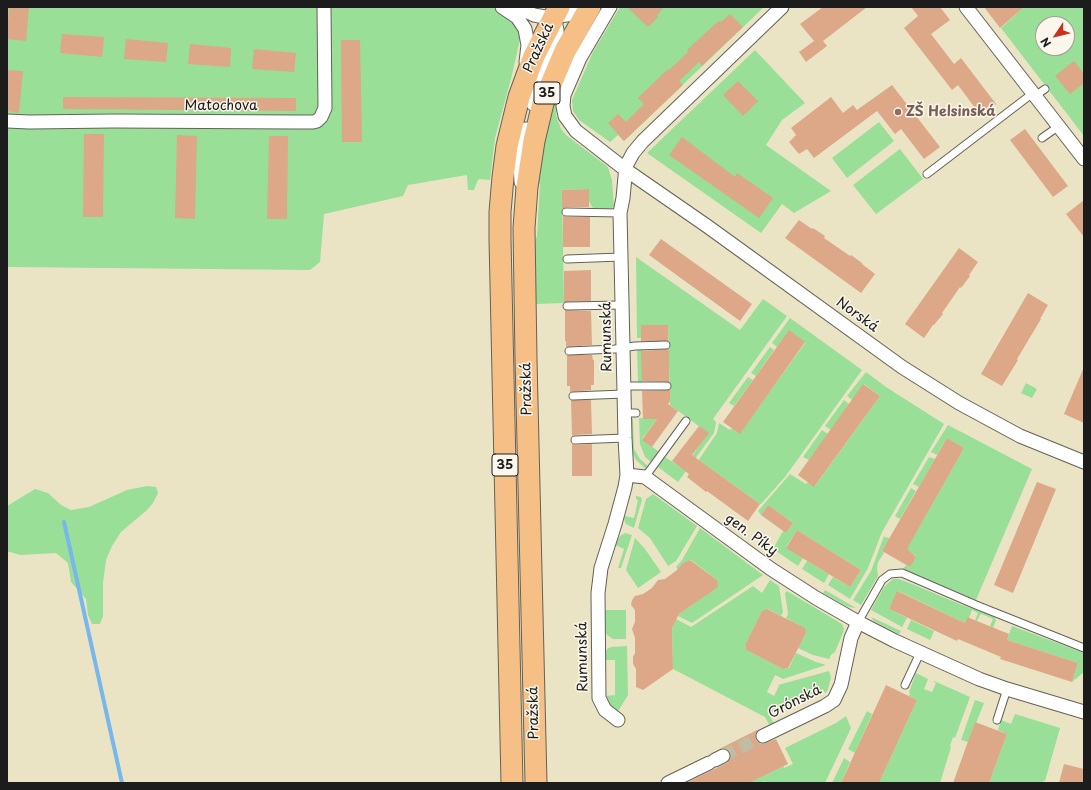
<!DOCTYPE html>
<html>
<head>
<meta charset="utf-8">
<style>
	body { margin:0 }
	#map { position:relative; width:1091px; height:790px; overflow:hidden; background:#eae4c5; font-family:"Playpen Sans",sans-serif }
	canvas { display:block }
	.frame { position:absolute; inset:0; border:8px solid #1c1c1c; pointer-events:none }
	.north { position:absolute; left:1035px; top:16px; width:40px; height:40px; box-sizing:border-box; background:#fbf7ec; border:1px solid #a29f99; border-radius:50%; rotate:235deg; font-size:11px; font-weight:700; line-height:16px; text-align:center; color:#1c1c1c }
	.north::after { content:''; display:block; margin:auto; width:14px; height:18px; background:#c8321e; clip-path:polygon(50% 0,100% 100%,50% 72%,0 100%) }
</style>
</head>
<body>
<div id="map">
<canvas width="1091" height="790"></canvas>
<div class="frame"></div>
<div class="north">N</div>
</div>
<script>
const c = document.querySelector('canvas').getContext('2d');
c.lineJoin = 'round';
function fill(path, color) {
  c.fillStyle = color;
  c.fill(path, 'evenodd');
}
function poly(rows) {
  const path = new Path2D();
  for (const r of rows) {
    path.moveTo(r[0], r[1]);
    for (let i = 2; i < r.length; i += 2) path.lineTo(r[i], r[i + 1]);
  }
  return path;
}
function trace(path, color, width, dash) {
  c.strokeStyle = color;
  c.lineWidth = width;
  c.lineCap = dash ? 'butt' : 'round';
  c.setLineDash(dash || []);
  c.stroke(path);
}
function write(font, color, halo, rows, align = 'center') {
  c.font = font + ' "Playpen Sans",sans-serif';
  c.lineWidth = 3;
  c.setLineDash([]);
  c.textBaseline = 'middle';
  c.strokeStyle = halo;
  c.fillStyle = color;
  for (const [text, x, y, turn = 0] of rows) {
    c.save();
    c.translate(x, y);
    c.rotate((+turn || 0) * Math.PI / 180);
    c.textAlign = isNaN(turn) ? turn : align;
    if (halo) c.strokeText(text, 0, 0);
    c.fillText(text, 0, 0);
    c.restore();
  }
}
fill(poly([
	[7,7,492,7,507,16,514,22,518,30,520,39,512,75,495,138,490,180,479,179,477,182,474,190,468,190,467,175,408,185,403,196,324,214,320,262,310,270,7,267],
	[620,7,764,7,624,141,618,135,610,142,579,120,573,111,572,100,593,52],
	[1024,7,1084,7,1084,136,1001,28],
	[1043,24,1067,24,1067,48,1043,48],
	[597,10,600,12,559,94,557,102,556,115,561,129,566,135,608,167,612,180,614,207,608,209,596,209,592,207,589,201,589,189,562,190,564,303,535,304,534,243,537,236,540,184,537,183,538,160,556,92],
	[755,50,805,103,782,120,766,145,831,191,794,213,782,204,761,233,647,153],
	[879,122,894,141,847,178,832,158],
	[900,149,923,179,876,214,853,185],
	[636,257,740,330,763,299,787,316,713,419,716,422,714,433,678,482,658,467,665,457,683,469,708,433,670,405,668,325,641,326,641,338,637,338],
	[790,318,862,370,785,477,761,504,760,504,699,460,687,477,717,433,719,423,730,430,732,428,740,433,805,343,789,331,777,347,772,343],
	[770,347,774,350,756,376,751,373],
	[637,349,643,350,644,353,643,378,641,383,638,383],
	[866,372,886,387,944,424,882,532,868,568,850,599,828,585,833,577,850,587,861,570,797,530,786,547,803,558,798,566,773,549,783,531,786,533,793,523,768,505,761,515,758,511,790,474,806,484,808,482,815,486,880,396,864,384,852,400,847,396],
	[748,377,753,380,734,406,729,403],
	[1026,383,1037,389,1032,398,1021,393],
	[844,400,849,404,831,430,825,426],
	[639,418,657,419,642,439,659,452,651,462,645,457,640,444],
	[630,419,633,419,634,449,640,459,648,466,646,469,636,460,632,452],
	[948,425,1032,469,976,600,903,569,906,565,910,567,916,556,888,541,882,551,884,553,878,562,877,568,878,576,861,605,853,600,871,571,884,536,886,538,887,537,899,544,909,545,964,448,947,438,937,455,931,452],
	[822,430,828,434,809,460,803,457],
	[929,457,935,459,919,487,913,484],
	[147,486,156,487,158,493,153,503,147,510,121,532,112,546,106,560,103,583,103,616,100,624,92,624,88,615,86,599,71,582,68,563,56,553,20,555,10,552,7,552,7,506,35,489,48,493,61,505,71,510,89,507,127,490],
	[911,488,916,491,900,519,895,516],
	[653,494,697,526,676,561,668,566,650,538,638,528,646,499],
	[636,496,641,497,642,500,634,528,626,524,624,519,625,516,634,518,638,500,636,499],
	[700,528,763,575,692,623,678,616,679,614,717,587,717,580,691,560,683,563,678,570,676,567,682,560],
	[625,533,632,535,621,568,618,568,624,549,615,545,620,536],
	[635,538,645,549,661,572,638,588,626,570],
	[807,561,829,574,824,583,802,569],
	[893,579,899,579,912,584,962,605,994,616,996,620,993,628,990,626,993,619,982,614,980,615,977,621,975,620,978,613,972,610,969,618,967,617,965,623,898,591,889,609,907,618,902,627,871,610,884,587],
	[770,580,779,586,783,612,781,616,768,609,762,611,745,645,746,650,783,669,789,668,796,653,816,662,826,665,783,679,775,675,767,692,774,696,779,686,778,685,829,671,831,677,828,690,825,693,823,689,769,714,774,724,770,726,765,717,673,669,672,628,676,619,691,627,753,586,762,593],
	[825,590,856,608,848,607,823,593],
	[787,591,842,624,844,629,843,633,835,652,831,655,829,659,813,655,798,648,806,633,804,628,786,618,788,614,785,593],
	[604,610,626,610,626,639,613,639,607,635,604,631],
	[871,617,901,631,899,634,877,623,873,620],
	[911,620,934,631,930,640,907,629],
	[1012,626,1084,653,1084,672,1072,682,1078,663,1007,640],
	[627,646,628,695,617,713,611,710,605,696,615,695,615,660,605,660,605,654,607,649,611,647],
	[916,673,928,679,924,689,932,692,936,683,934,682,934,681,970,697,955,738,953,737,950,746,951,747,940,783,879,783,917,700,909,696,910,694,909,692],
	[975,700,984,703,976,723,975,722,968,742,961,740],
	[867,711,872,714,855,753,848,749],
	[1015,714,1060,728,1045,781,1043,781,1043,783,989,783,1007,734,998,730,1001,720,1011,724],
	[846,716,851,728,825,783,766,783,765,781,761,783,749,783,784,766,784,768,793,764,785,748,836,723],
	[844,758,850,762,841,783,832,783]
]), '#99df97');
trace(poly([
	[64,522,122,783]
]), '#77b7eb', 4);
fill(poly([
	[9,7,29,7,26,41,7,39],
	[627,7,664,7,657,15,658,17,648,27],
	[823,7,867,7,823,41,827,46,806,62,799,52,814,41,800,24],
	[911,7,940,7,950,20,931,34,954,64,961,58,996,104,981,116,958,85,952,90,904,28,918,16],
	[984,7,1024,7,1000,28],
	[730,14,743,27,702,66,699,62,679,81,683,85,624,141,608,123,618,114,626,122,644,104,638,98,668,69,669,70,688,52,687,50,715,24,720,21,721,22],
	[62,34,104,37,102,57,60,53],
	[126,39,168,43,166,62,124,59],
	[341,40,360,40,362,142,342,142],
	[190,44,231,48,230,67,188,64],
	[254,49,296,53,294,72,252,69],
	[1074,61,1084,74,1084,83,1070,94,1055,76],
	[7,70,23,71,19,113,7,111],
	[738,81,758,101,743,116,723,95],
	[892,85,940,147,924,159,901,129,895,134,877,111,814,158,807,149,799,154,789,142,796,135,791,128,831,97,843,113,853,105,857,110],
	[63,97,296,98,296,111,63,109],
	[1025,129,1068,186,1053,197,1010,140],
	[84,134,104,134,103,217,83,217],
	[177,135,197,136,195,219,175,218],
	[269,136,288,136,287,219,267,219],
	[682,137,735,177,737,173,773,198,759,218,669,155],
	[589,189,589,207,566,207,562,209,562,190],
	[1084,200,1084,237,1066,214],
	[563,215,566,217,590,217,590,247,563,247],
	[799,220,812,229,813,228,825,236,824,238,850,256,851,255,862,263,862,264,875,274,861,293,785,238],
	[661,239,752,304,740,321,649,255],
	[959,248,978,262,969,275,970,276,961,288,960,287,942,313,943,314,934,325,933,325,924,338,905,324],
	[591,270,591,301,564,302,564,271],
	[1028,293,1048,305,1040,319,1041,319,1017,359,1018,360,1002,386,981,374],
	[565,310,591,311,592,345,566,347,566,341,565,341],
	[641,325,668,325,668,341,641,341],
	[789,330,805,342,740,434,723,422],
	[669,349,669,382,642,381,641,351],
	[567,355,592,355,593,360,594,360,594,385,591,385,591,390,570,392,570,386,567,386],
	[1084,367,1084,423,1064,414],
	[863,384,880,396,814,487,798,475],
	[670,390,670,401,668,404,678,411,652,447,642,440,657,419,643,419,642,391],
	[571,400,591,400,592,434,575,435,572,436],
	[699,426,709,433,692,455,760,504,748,521,707,491,706,492,687,477,689,474,672,461],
	[947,438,964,448,907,549,916,557,910,567,882,551],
	[572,444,575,445,592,444,592,476,572,476],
	[1037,482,1056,489,1013,593,994,585],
	[768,505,793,523,786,533,761,515],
	[797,530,861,570,850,587,786,548],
	[690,560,717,580,718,587,679,614,672,628,673,669,643,690,636,687,636,669,633,664,633,657,635,653,635,638,632,629,635,622,635,610,631,605,632,600,635,596,643,594,652,588,658,580,665,579,677,570,683,563],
	[897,591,965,623,967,617,1009,634,1007,640,1078,663,1072,682,1000,659,1001,657,958,639,957,641,889,609],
	[767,609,805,628,806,633,788,668,783,669,746,650,745,645,762,611],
	[886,685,917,700,879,783,841,783],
	[975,722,1007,734,989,783,953,783],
	[759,729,755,735,756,740,759,743,763,744,776,739,788,764,749,783,686,783,727,763,731,757,730,752,724,748,719,749],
	[1064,764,1084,769,1084,783,1059,783]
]), '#dca887');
trace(poly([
	[723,756,763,736]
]), '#c1bca3', 13, [13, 6]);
const service = poly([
	[1035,96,1045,89],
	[1042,138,1059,126],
	[927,174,1033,93],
	[566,212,620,213],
	[567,259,621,257],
	[567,306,622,305],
	[569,351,615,349,635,346,666,345],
	[624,386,667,386],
	[573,396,624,394],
	[624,413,636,413],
	[575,440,625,438],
	[645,477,686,421],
	[858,622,882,580,890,574,902,573,976,605,1084,648],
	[905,685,920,653],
	[997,720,1007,689]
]);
const minor = poly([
	[502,7,517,17,525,29,528,45,526,62],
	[518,7,534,15,545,17,559,16,574,14,587,7],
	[610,7,580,58,564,95,563,106,565,116,576,131,626,170,707,226,902,367,959,403,1020,436,1084,462],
	[966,7,1084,159],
	[533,104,557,41,557,30,554,17],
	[7,121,29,122,114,121,297,122,313,122,317,121,321,117,325,108,324,7],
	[521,182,520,163,526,129],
	[627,475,645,477,771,569,816,598,858,622,895,641,979,679,1007,689,1084,712],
	[618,720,605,710,599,698,598,593,601,568,615,524,625,487,627,475,625,438,620,213,623,198,626,166,633,153,643,141,782,7],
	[763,736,825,706,834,700,841,685,851,638,858,622],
	[715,760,723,756],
	[668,783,709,763]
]);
const primary = poly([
	[512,783,500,239,500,212,503,177,507,146,519,97,534,56,559,7],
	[536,783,526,359,524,228,527,187,534,141,543,103,565,51,590,7]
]);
trace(service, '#646257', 9);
trace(minor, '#646257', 15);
trace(primary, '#646257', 23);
trace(service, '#fff', 7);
trace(minor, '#fff', 13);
trace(primary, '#f5bf86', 21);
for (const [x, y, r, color] of [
	[898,112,4,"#8d6e63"]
]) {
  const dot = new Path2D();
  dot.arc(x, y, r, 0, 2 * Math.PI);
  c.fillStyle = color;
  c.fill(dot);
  trace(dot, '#fbf7ec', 1.5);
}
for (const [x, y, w] of [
	[547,93,26],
	[505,465,26]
]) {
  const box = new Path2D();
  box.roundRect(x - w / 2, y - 11, w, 22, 3);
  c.fillStyle = '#fbf7ec';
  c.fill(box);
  trace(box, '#1c1c1c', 1);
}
write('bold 13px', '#1c1c1c', null, [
	["35",547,93],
	["35",505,465]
]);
write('14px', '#1c1c1c', '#fbf7ec', [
	["Pražská",539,48,-65],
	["Matochova",221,106],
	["Norská",857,315,36],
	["Rumunská",607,337,-91],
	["Pražská",527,389,-91],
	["gen. Píky",751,535,36],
	["Rumunská",583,657,-91],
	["Grónská",795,702,-27],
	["Pražská",534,713,-91]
]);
write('bold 14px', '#785e54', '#fbf7ec', [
	["ZŠ Helsinská",906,112]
], 'left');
</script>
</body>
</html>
